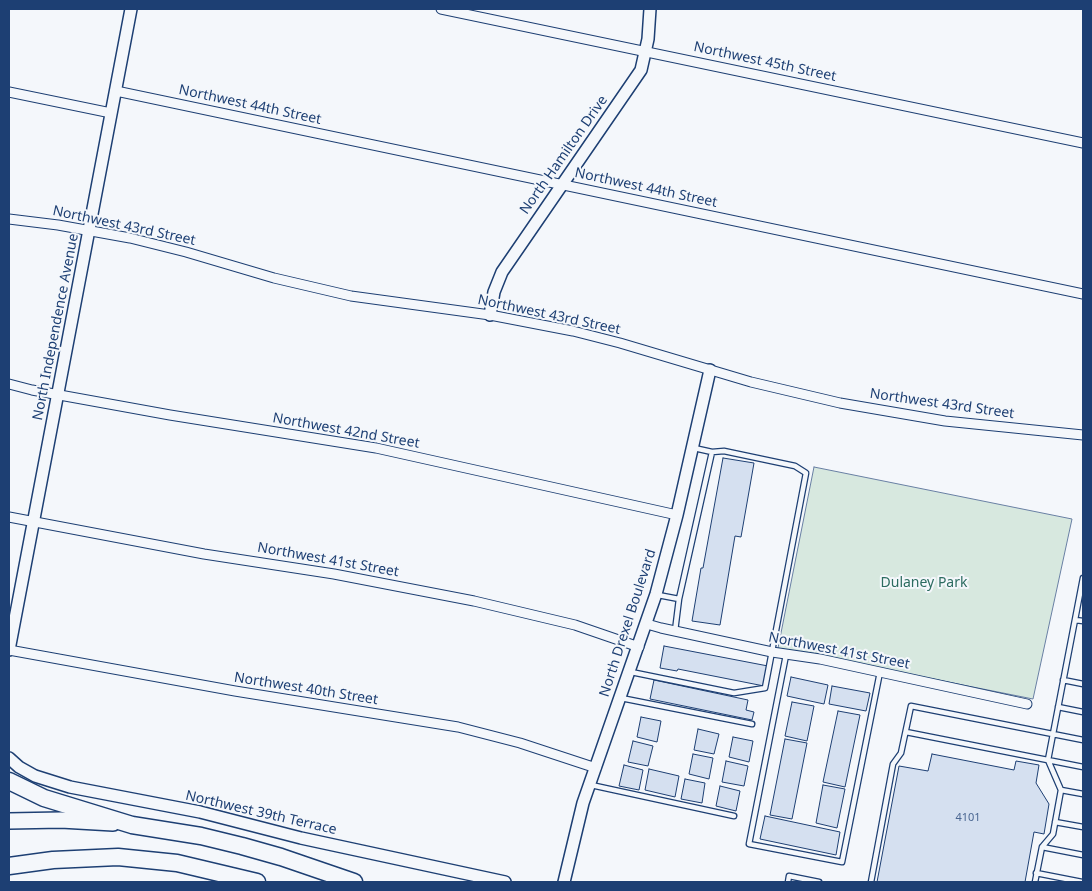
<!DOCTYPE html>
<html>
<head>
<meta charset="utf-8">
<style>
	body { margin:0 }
	#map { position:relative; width:1092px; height:891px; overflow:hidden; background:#f4f7fb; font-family:"Noto Sans",sans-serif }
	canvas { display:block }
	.frame { position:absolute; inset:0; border:10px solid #1d3f73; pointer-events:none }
</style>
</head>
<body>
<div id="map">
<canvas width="1092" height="891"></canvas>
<div class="frame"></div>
</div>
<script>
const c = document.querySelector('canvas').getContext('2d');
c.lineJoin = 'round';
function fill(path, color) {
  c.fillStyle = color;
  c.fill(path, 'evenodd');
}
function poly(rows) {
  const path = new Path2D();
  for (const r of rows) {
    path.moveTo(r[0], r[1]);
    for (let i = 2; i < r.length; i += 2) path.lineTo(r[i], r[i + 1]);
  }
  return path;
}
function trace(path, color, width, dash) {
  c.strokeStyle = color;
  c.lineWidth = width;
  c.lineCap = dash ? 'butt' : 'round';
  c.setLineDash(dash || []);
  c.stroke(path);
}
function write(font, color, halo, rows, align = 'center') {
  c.font = font + ' "Noto Sans",sans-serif';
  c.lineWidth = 4;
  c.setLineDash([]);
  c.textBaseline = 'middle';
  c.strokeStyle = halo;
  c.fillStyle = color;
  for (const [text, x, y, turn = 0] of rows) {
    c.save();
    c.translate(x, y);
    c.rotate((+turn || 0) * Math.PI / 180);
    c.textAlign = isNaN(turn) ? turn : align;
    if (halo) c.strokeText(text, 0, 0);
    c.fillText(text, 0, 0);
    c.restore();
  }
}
const green = poly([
	[814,467,1072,519,1033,699,778,648,814,467]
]);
fill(green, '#d7e8df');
trace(green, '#687fa3', 1);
const building = poly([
	[723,458,754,463,741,537,735,536,720,625,692,621,701,568,703,568,723,458],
	[664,646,768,666,764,686,678,669,677,671,660,668,664,646],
	[791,677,828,685,824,704,787,696,791,677],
	[654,680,748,700,746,710,754,712,752,720,650,699,654,680],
	[832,686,870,693,866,711,829,704,832,686],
	[792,702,814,706,807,741,785,736,792,702],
	[838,711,860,715,845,787,823,782,838,711],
	[641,717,661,721,657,742,637,737,641,717],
	[698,729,719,734,714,754,694,750,698,729],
	[733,737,753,741,749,762,729,757,733,737],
	[785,739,807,743,792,819,770,815,785,739],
	[633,741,653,746,648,766,628,762,633,741],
	[693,754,713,758,709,779,689,774,693,754],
	[932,754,1014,770,1016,761,1039,765,1036,783,1049,804,1044,834,1034,832,1025,882,877,882,899,766,928,771,932,754],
	[726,761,748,766,744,786,722,782,726,761],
	[624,765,643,770,639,790,619,786,624,765],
	[649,769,679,776,675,797,645,790,649,769],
	[685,779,705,783,702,803,681,799,685,779],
	[823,785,845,789,837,828,816,823,823,785],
	[720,786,740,791,736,811,716,806,720,786],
	[765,816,840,832,836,855,760,839,765,816]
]);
fill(building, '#d5e0f0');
trace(building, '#1d3f73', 1);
const service = poly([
	[658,595,679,599],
	[1075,620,1083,621],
	[675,631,679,599,712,452],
	[786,655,749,844,842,862,880,672],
	[631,672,734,693,765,688,806,473,795,466,724,451,712,452,694,448],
	[1063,680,1083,684],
	[621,698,752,724],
	[1058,707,1083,712],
	[906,732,1083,767],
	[591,785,734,816],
	[1061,790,1083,794],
	[1055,822,1083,827],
	[1042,847,1083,855],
	[1036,873,1082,882],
	[788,882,789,876,819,882],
	[871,882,893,764,901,753,911,706,1083,740],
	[1035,882,1042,847,1053,834,1061,790,1048,760,1083,578]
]);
const minor = poly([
	[441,9,1083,143],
	[116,91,1083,294],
	[9,92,111,113],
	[9,219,58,225,130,238,186,252,274,278,351,296,490,315,573,331,620,343,751,382,840,403,945,421,1083,435],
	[9,384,32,390,170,415,376,448,677,515],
	[9,517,204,554,334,574,474,601,575,625,639,647],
	[647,624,661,628,772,652,820,659,1027,704],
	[9,650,235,691,458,727,520,743,596,768]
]);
const tertiary = poly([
	[490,315,494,292,502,272,641,70,648,39,650,9],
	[9,650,131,9],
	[9,758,19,767,35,776,70,787,200,812,301,838,505,882],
	[564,882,583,803,656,594,677,515,710,370]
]);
const trunk = poly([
	[9,821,61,820,113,823]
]);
const motorway = poly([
	[9,781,44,798,132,825,201,836,242,846,281,857,354,882],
	[9,866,53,860,118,857,177,863,257,882]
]);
trace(service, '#1d3f73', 7);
trace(minor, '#1d3f73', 11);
trace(tertiary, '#1d3f73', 14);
trace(trunk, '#1d3f73', 18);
trace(motorway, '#1d3f73', 19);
trace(service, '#f4f7fb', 4.5);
trace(minor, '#f4f7fb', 9);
trace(tertiary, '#f4f7fb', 11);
trace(trunk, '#f4f7fb', 15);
trace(motorway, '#f4f7fb', 16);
write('11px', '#4b6792', null, [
	["4101",968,818]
]);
write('14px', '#1d3f73', '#f4f7fb', [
	["Northwest 45th Street",765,62,12],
	["Northwest 44th Street",250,105,12],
	["North Hamilton Drive",564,155,-55],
	["Northwest 44th Street",646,188,12],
	["Northwest 43rd Street",124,226,12],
	["Northwest 43rd Street",549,315,12],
	["North Independence Avenue",56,327,-79],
	["Northwest 43rd Street",942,404,8],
	["Northwest 42nd Street",346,431,10],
	["Northwest 41st Street",328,560,10],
	["North Drexel Boulevard",628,623,-72],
	["Northwest 41st Street",839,651,11],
	["Northwest 40th Street",306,689,9],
	["Northwest 39th Terrace",261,813,13]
]);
write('14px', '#2c6c60', '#f4f7fb', [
	["Dulaney Park",924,583]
]);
</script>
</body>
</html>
